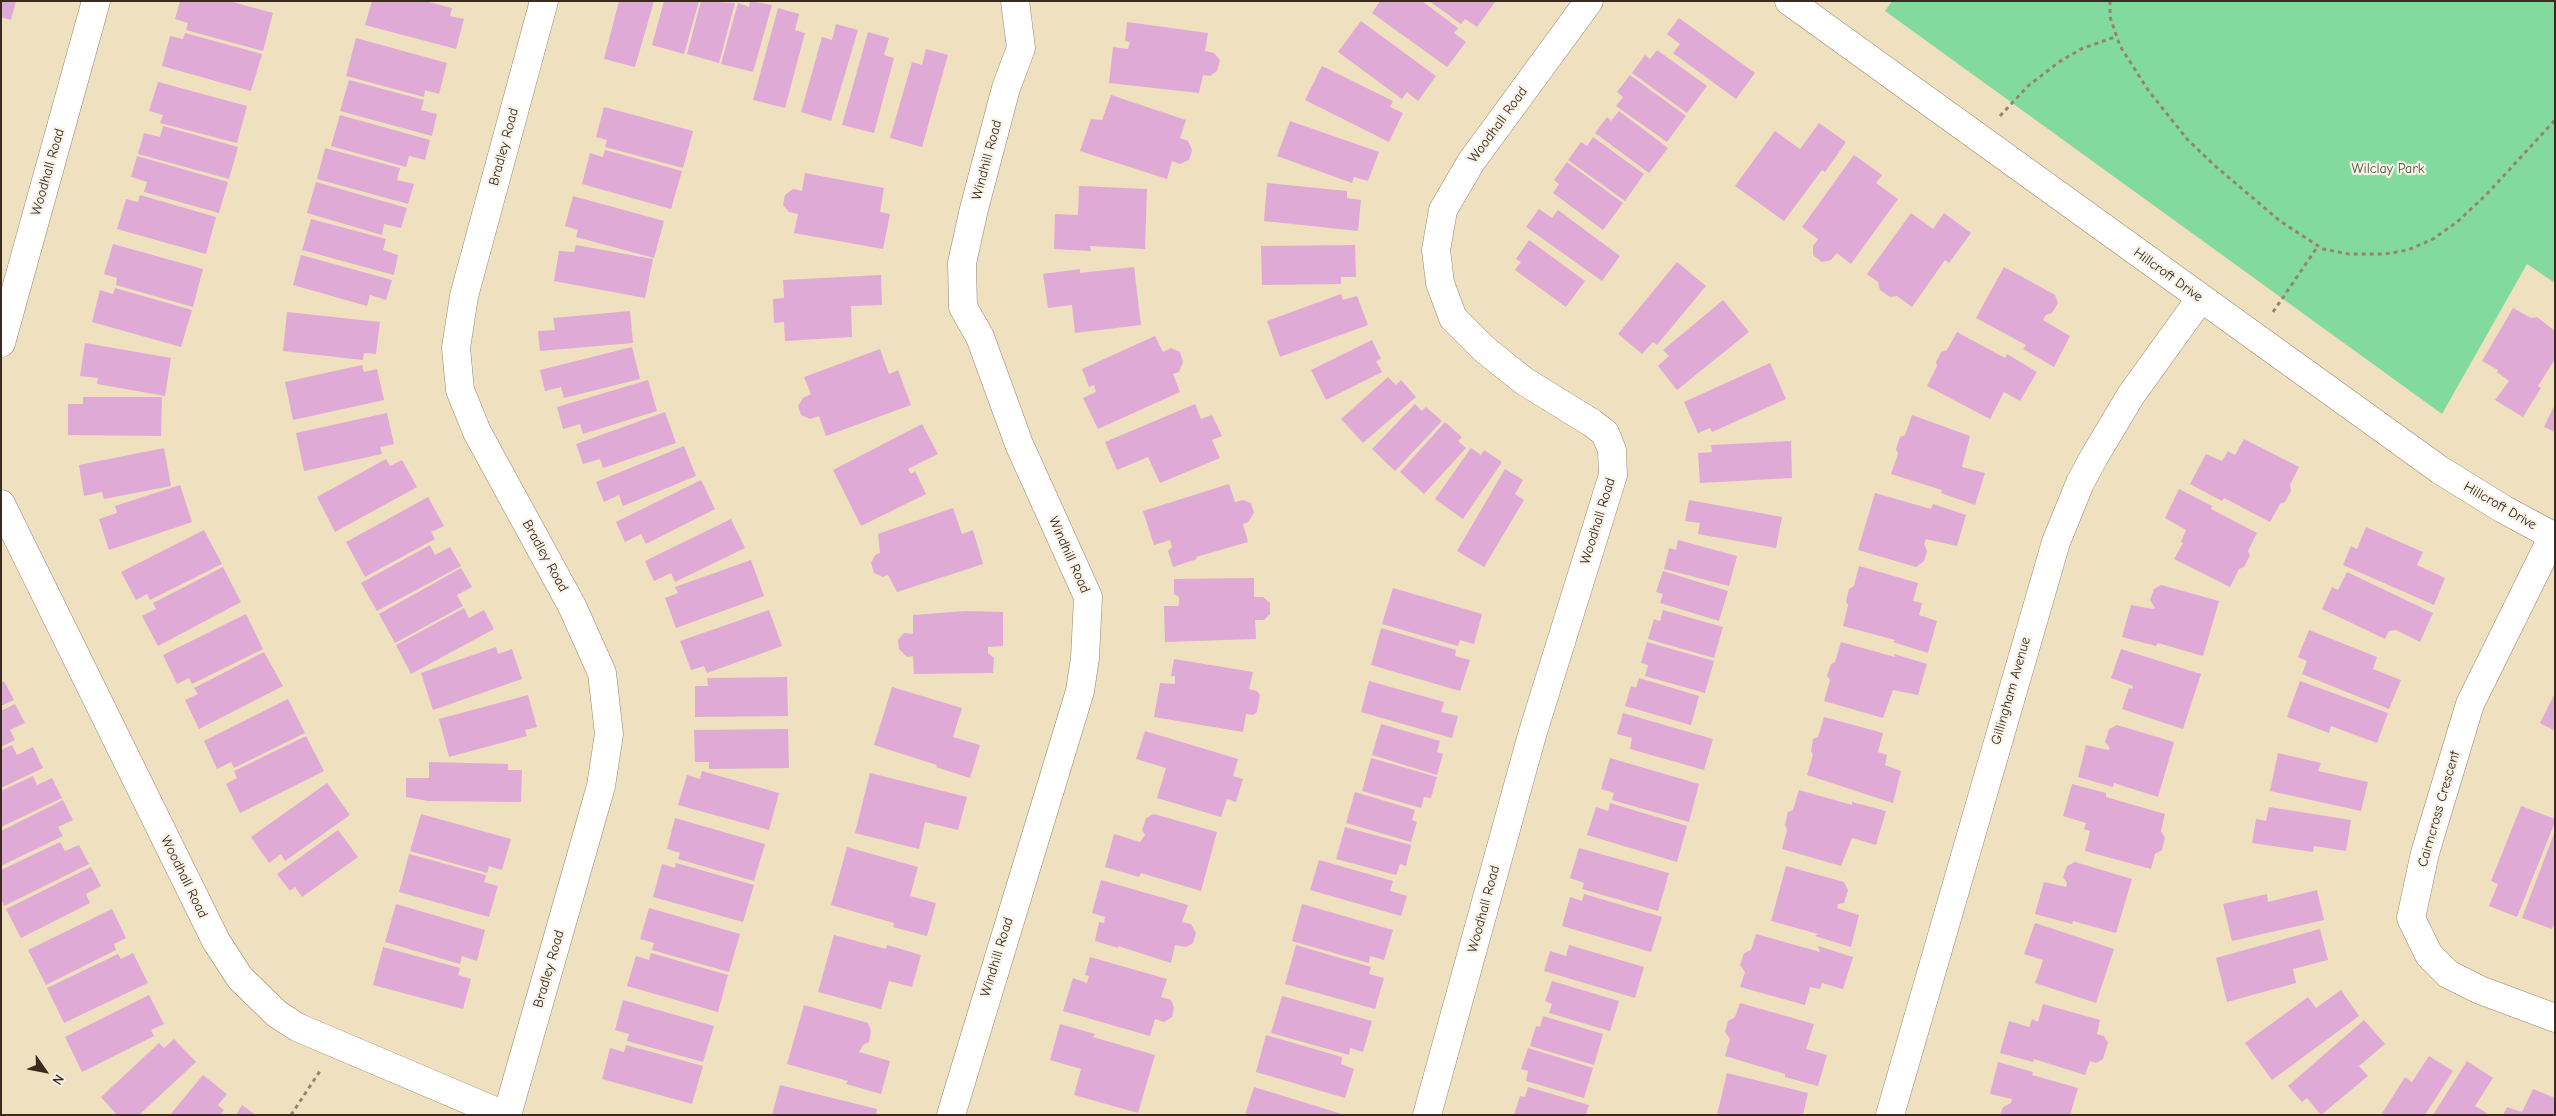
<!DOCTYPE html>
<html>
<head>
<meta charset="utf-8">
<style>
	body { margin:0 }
	#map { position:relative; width:2556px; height:1116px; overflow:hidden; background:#efe0c0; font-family:"Comic Neue",sans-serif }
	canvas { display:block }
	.frame { position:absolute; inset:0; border:2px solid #3b2a1e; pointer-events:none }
	.north { position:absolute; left:20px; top:1046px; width:50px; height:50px; -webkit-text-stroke:4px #f7f3e8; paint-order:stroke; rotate:123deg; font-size:14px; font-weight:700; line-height:20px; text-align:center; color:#3b2a1e }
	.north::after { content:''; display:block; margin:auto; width:18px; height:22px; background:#3b2a1e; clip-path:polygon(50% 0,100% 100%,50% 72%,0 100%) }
</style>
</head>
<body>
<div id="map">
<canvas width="2556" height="1116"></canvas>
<div class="frame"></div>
<div class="north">N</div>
</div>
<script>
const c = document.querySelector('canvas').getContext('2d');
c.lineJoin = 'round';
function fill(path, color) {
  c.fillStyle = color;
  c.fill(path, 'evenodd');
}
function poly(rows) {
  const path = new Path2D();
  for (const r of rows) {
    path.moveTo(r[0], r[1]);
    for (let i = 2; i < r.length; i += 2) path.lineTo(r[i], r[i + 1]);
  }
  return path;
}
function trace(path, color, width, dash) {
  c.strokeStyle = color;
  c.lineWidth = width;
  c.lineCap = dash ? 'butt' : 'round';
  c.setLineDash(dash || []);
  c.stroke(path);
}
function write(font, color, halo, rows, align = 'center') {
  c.font = font + ' "Comic Neue",sans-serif';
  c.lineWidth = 4.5;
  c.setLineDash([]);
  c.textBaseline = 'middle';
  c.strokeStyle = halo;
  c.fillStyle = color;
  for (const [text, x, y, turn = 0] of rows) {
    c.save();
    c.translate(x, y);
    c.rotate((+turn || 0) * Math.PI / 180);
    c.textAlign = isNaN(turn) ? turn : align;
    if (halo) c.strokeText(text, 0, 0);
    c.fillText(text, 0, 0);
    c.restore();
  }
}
fill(poly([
	[1892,1,2555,1,2555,283,2527,264,2442,414,1885,11]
]), '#83da9e');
fill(poly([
	[1,1,16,1,11,20,1,17],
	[180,1,229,1,273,13,263,51,186,30,188,23,175,19],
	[372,1,425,1,452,8,450,16,464,19,456,49,365,25],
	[619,1,654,1,635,67,604,59],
	[664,1,699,1,684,54,652,45],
	[701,1,735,3,719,63,687,54],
	[750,1,772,5,753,72,721,64,738,3,749,7],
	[1380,1,1422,1,1458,28,1454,33,1466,42,1447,67,1372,13],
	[1429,1,1494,1,1495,2,1477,27,1465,19,1461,24],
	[778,8,799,14,795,30,805,33,785,108,753,100],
	[1679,18,1755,73,1736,99,1673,53,1680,44,1667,34],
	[1361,21,1436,76,1418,101,1407,92,1402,99,1338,52],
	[1127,22,1208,33,1205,51,1214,53,1220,60,1217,71,1210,76,1203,75,1199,93,1109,83,1113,47,1128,49,1130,42,1125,41],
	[836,24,858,30,831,121,801,112,822,37,832,40],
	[868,32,889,38,884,55,894,58,874,133,842,125],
	[185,33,262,54,251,91,162,66,170,36,183,39],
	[356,38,447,63,439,94,425,90,424,97,346,76],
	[926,49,948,55,922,147,890,138,912,62,922,65],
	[1657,50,1707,86,1687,113,1632,73,1645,55,1650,59],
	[1322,66,1393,101,1390,107,1403,113,1389,142,1305,100],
	[1630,75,1686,116,1667,142,1616,106,1623,97,1617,92],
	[349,80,424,100,421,110,437,114,432,136,340,111],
	[158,82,247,106,237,143,160,123,163,115,149,111],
	[1111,95,1186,120,1180,138,1188,141,1192,150,1189,160,1180,164,1172,161,1167,179,1080,151,1091,119,1102,120],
	[604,107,693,131,683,168,605,147,607,140,596,137],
	[1619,111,1668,148,1649,173,1595,133,1607,117,1611,121],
	[340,115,430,140,425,160,409,156,406,167,331,146],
	[1290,121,1379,152,1368,181,1354,177,1352,183,1277,156],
	[1819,123,1846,142,1825,172,1822,170,1784,221,1735,186,1775,131,1800,149],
	[163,126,238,147,229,179,138,154,144,133,160,137],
	[1593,137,1644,174,1625,201,1568,160,1581,142,1587,146],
	[325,148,400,168,397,180,414,184,408,204,317,179],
	[605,150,682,171,671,209,582,184,590,153,603,157],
	[1854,155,1882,175,1876,183,1898,199,1851,264,1837,253,1831,260,1822,262,1813,255,1813,246,1818,239,1802,227],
	[137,156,228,182,219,213,144,192,147,182,131,177],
	[1567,162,1623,203,1603,230,1553,193,1559,184,1554,180],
	[805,173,884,188,880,212,890,214,883,249,794,233,798,214,789,212,783,205,785,195,793,189,802,191],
	[316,182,407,208,401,228,384,224,382,235,307,213],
	[1267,183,1347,191,1347,198,1361,200,1358,231,1264,221],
	[1079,186,1147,189,1145,249,1090,246,1091,251,1054,249,1055,214,1078,215],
	[140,195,216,217,206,254,117,229,126,199,138,202],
	[573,196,664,221,654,258,576,237,578,230,565,226],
	[1539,209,1552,218,1558,210,1620,256,1602,281,1526,227],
	[1911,213,1933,229,1944,213,1971,233,1949,263,1945,260,1912,307,1897,296,1890,297,1880,290,1878,282,1867,274],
	[311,219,386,239,383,250,398,255,394,275,302,250],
	[1529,240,1585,281,1566,307,1515,270,1521,262,1516,259],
	[113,244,203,269,193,307,116,285,117,278,104,274],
	[576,245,653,259,645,298,554,281,559,251,574,252],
	[1355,245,1356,277,1341,277,1341,284,1262,285,1261,246],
	[301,255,392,280,386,300,370,295,367,306,293,285],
	[1677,262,1706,286,1657,345,1653,342,1642,354,1618,334],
	[1134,267,1141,325,1075,333,1072,305,1048,308,1043,274,1080,269,1080,273],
	[2004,267,2055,295,2058,303,2052,313,2046,315,2043,320,2070,336,2054,367,2023,349,2026,345,1976,318],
	[881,275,882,305,851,306,852,337,785,341,784,322,774,323,773,299,784,298,783,280],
	[115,288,192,310,181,347,92,322,100,290,113,294],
	[1341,294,1343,300,1357,296,1368,325,1280,357,1267,321],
	[1723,300,1749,332,1677,390,1658,366,1669,356,1663,350],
	[2513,308,2531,318,2537,317,2555,331,2555,359,2538,386,2541,388,2523,417,2495,400,2509,381,2497,372,2498,370,2482,361],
	[630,311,633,343,540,351,538,331,555,330,553,318],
	[287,312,380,322,376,354,364,353,363,360,283,351],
	[1957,332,2005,358,2007,354,2037,372,2020,401,2004,392,1990,419,1927,386,1937,366,1936,362,1941,352,1947,350],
	[1155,336,1163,352,1171,348,1180,352,1183,362,1179,372,1173,374,1180,392,1098,429,1083,398,1096,392,1094,385,1089,387,1082,369],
	[1372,340,1381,359,1376,361,1382,372,1326,400,1311,370],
	[85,343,171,358,165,396,97,384,98,378,80,376],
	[632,347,640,379,564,398,561,387,545,391,540,370],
	[880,349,889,374,898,370,911,405,826,436,819,416,810,419,801,415,798,406,803,398,811,394,804,377],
	[1770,363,1786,399,1712,432,1710,428,1698,433,1684,402],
	[362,365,364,372,377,369,384,400,293,420,285,382],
	[1388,377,1396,385,1401,380,1416,397,1363,443,1341,419],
	[648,380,657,411,583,434,580,424,563,429,557,407],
	[83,397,162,397,161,436,68,435,68,404,83,404],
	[1195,404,1201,419,1212,415,1222,436,1212,440,1220,458,1160,483,1148,457,1117,470,1105,442],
	[1415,404,1422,411,1426,407,1442,421,1395,471,1372,449],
	[2555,404,2555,432,2544,427],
	[665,412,676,443,603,468,600,459,583,464,576,444],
	[387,413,394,444,380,447,382,454,304,471,296,433],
	[1912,415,1970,436,1962,467,1985,473,1975,505,1941,493,1942,490,1891,474,1898,454,1896,449,1900,437,1905,435],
	[1445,422,1462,437,1458,441,1466,448,1424,494,1400,472],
	[922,424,938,454,908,469,911,474,915,471,926,494,861,526,833,470],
	[2244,439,2299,467,2290,485,2291,491,2285,502,2280,504,2270,522,2224,498,2222,501,2190,484,2206,454,2222,461,2228,451,2235,455],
	[1791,441,1792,478,1700,483,1698,453,1712,452,1711,445],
	[684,446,696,476,623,506,619,495,604,502,596,482],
	[164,448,171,486,104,499,102,492,84,496,79,465],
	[1471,448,1481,455,1484,450,1502,462,1463,519,1435,499],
	[386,459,390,466,402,460,417,487,335,532,317,497],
	[1505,469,1523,480,1515,494,1524,500,1484,567,1457,551],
	[701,480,715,509,646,544,641,534,625,542,616,522],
	[1229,484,1235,502,1243,500,1251,503,1254,513,1248,522,1243,524,1248,542,1196,557,1197,559,1173,567,1168,551,1172,547,1170,540,1154,545,1143,511],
	[180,485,192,522,109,550,99,519,117,513,115,506],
	[2179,489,2212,506,2211,509,2257,533,2248,551,2250,556,2244,567,2239,569,2230,587,2174,559,2183,543,2181,542,2186,530,2165,518],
	[1875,493,1931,509,1933,504,1966,515,1957,546,1926,539,1924,544,1927,551,1924,561,1916,567,1858,550],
	[428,497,444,526,431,532,435,539,365,577,346,542],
	[1689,500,1782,517,1776,548,1698,534,1700,523,1685,521],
	[953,508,962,534,973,530,983,564,897,592,888,575,883,577,874,573,871,563,875,555,880,553,878,534],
	[731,519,745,548,675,582,671,573,654,581,645,561],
	[2366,527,2423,552,2417,565,2445,578,2434,605,2343,565,2351,546,2357,549],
	[204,530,222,564,150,600,147,594,136,600,121,572],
	[1678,540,1737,556,1729,586,1664,569,1669,548,1676,550],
	[430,545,435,555,450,547,461,566,377,611,361,583],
	[751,560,764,596,676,628,665,598,678,593,675,587],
	[1859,566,1918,583,1913,601,1922,603,1919,615,1937,621,1928,653,1893,642,1895,640,1843,626,1848,605,1846,601,1849,589,1854,586],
	[223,567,241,602,158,646,142,616,156,609,153,603],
	[461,568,472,587,457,595,463,606,395,643,379,614],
	[1663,571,1728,591,1719,621,1660,603,1663,594,1656,592],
	[2347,572,2433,613,2420,642,2396,630,2389,631,2385,639,2322,609,2332,587,2338,590],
	[1254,578,1254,597,1263,597,1270,603,1270,614,1264,620,1255,620,1256,639,1165,642,1164,606,1178,606,1179,603,1179,597,1174,594,1174,579],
	[2161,585,2219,601,2203,656,2158,643,2156,646,2122,637,2131,605,2153,609,2155,608,2150,600,2154,589],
	[1393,588,1482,614,1474,644,1460,640,1458,646,1382,624],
	[464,608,469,618,484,610,494,629,411,674,396,645],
	[769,610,782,646,707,673,704,666,691,670,680,641],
	[1663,610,1723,627,1714,658,1648,639,1654,619,1660,621],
	[965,611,1003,612,1003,646,988,647,988,653,994,658,993,673,914,674,913,656,907,657,899,649,898,640,904,633,913,634,913,615],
	[246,614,263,649,192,684,189,678,177,684,163,655],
	[1381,628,1456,650,1455,656,1470,660,1460,691,1371,665],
	[2309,630,2377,657,2373,669,2401,680,2389,709,2302,674,2307,661,2298,657],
	[1647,642,1714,661,1705,693,1645,676,1648,665,1641,663],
	[1841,642,1895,657,1894,654,1927,664,1918,695,1893,690,1883,718,1824,701,1830,680,1827,676,1831,664,1835,662],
	[496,647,498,654,512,649,522,679,433,710,421,673],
	[2121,649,2201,674,2183,729,2122,709,2129,688,2132,689,2133,686,2111,678],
	[264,652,283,686,199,729,185,700,198,694,194,688],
	[1174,659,1253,672,1249,689,1257,691,1260,695,1257,712,1253,715,1246,714,1243,732,1154,717,1160,683,1175,684,1175,676,1171,676],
	[787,677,788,716,695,717,695,686,708,686,707,678],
	[1639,678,1699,696,1691,725,1625,706,1631,686,1636,688],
	[4,681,14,700,1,706,1,683],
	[1369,681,1444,702,1441,712,1458,716,1452,738,1361,712],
	[2300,681,2388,713,2377,743,2331,726,2329,733,2287,717],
	[892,687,962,708,953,737,980,745,970,778,936,767,937,765,874,745],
	[2555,693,2555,731,2540,723],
	[528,695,537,727,525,730,527,736,449,757,439,719],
	[288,699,305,733,234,768,231,762,217,769,204,741],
	[15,704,25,723,10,730,15,740,1,747,1,711],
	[1623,713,1713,739,1704,770,1630,749,1632,738,1617,734],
	[1824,717,1883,733,1878,752,1887,755,1885,765,1901,771,1893,803,1807,775,1813,755,1811,751,1813,739,1818,737],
	[1381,724,1440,741,1437,752,1443,754,1437,775,1372,755],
	[2117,725,2174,742,2158,797,2114,783,2113,787,2078,777,2086,745,2108,750,2110,748,2105,742,2109,729],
	[788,729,789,768,709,769,709,762,695,762,694,730],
	[1145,731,1238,759,1233,776,1243,779,1236,802,1227,799,1221,817,1157,798,1166,768,1136,759],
	[306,736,324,771,240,813,226,784,237,778,234,771],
	[12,745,17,755,33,747,43,768,1,788,1,750],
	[2278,753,2321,763,2318,771,2368,782,2361,811,2270,791],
	[1371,758,1437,777,1431,798,1424,797,1421,808,1362,791],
	[1610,758,1699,784,1689,822,1612,800,1614,793,1601,789],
	[429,762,508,764,508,770,522,770,521,802,428,801,406,797,406,778,429,778],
	[702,771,779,793,769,830,678,805,687,775,700,779],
	[870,773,967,797,958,830,925,822,919,849,855,833],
	[33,776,37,785,52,778,62,798,1,827,1,791],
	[327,783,350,815,285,861,281,854,269,863,251,837],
	[2072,784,2106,793,2106,797,2165,814,2161,831,2165,838,2162,850,2155,854,2151,869,2085,851,2090,831,2084,829,2086,823,2063,816],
	[1799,790,1852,805,1852,802,1886,811,1876,845,1852,838,1841,866,1782,849,1787,830,1785,825,1788,812,1793,810],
	[1355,792,1415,810,1412,820,1417,822,1411,842,1346,823],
	[63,800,73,820,58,827,63,836,1,866,1,831],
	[1610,803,1687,826,1677,862,1587,835,1596,807,1608,811],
	[2521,806,2555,819,2555,822,2517,917,2489,906,2498,884,2491,881],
	[2269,807,2351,820,2346,851,2314,846,2313,852,2252,843,2256,819,2266,821],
	[421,814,511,839,502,870,489,866,487,873,410,851],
	[1154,814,1217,832,1201,891,1141,873,1139,877,1105,867,1114,834,1140,842,1145,835,1142,830,1146,818],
	[675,818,765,844,754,881,678,859,680,853,667,849],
	[1345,827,1411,845,1406,866,1400,864,1396,875,1336,859],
	[338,830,358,857,302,897,295,887,290,891,277,874],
	[2555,831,2555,923,2552,929,2522,918],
	[60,842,65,851,79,845,89,864,4,906,1,899,1,870],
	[847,847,918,867,910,896,936,903,927,936,893,927,894,923,831,905],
	[1579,848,1669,873,1658,911,1582,889,1584,883,1570,878],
	[409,854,486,875,484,882,498,886,489,917,399,892],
	[1319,860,1393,881,1390,891,1407,896,1401,916,1310,890],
	[2075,862,2132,879,2116,933,2073,921,2072,924,2035,914,2044,882,2066,887,2067,883,2063,877,2067,866],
	[676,863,754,885,743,922,653,897,662,864,675,868],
	[1786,866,1844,882,1848,890,1844,903,1838,904,1837,908,1859,915,1851,947,1815,936,1818,934,1771,921],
	[91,867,101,886,86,894,90,903,21,938,6,909],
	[1101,880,1188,905,1182,922,1191,924,1196,933,1193,943,1186,947,1175,945,1171,963,1118,946,1118,948,1095,941,1099,922,1104,923,1105,917,1092,913],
	[2317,890,2324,920,2232,941,2223,904,2267,894,2268,902],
	[1584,894,1662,917,1651,952,1562,926,1570,897,1582,901],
	[396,904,485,930,477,961,462,956,460,964,385,942],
	[1302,904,1393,930,1384,960,1370,956,1369,963,1292,941],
	[649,908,740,934,729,972,652,950,654,943,640,939],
	[112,909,126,938,114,944,116,950,46,985,28,950],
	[2035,923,2114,949,2096,1003,2035,983,2043,960,2024,954],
	[2320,929,2328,960,2293,969,2296,983,2227,1002,2216,958],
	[1756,934,1820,952,1818,946,1853,957,1843,989,1822,983,1820,989,1810,987,1805,1005,1740,987,1745,972,1740,965,1744,953,1751,950],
	[834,935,886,949,887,945,921,955,912,987,889,981,881,1009,818,992],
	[1296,945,1371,967,1369,974,1384,978,1375,1009,1285,984],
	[1569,945,1644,967,1635,998,1544,971,1550,951,1566,956],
	[383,947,460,968,458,975,471,979,463,1009,373,985],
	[133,953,148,983,64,1023,47,988,118,954,121,959],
	[651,953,728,975,718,1012,627,986,636,956,649,960],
	[1090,957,1167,979,1161,997,1171,1000,1174,1008,1172,1017,1164,1022,1155,1019,1150,1036,1063,1011,1073,978,1087,983,1089,976,1085,975],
	[1552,981,1619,1001,1610,1031,1549,1013,1552,1004,1545,1001],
	[2341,990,2359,1016,2272,1080,2245,1043,2308,997,2316,1008],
	[149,995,164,1024,151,1030,154,1036,82,1072,65,1037],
	[1282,996,1372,1021,1363,1052,1350,1048,1349,1055,1271,1033],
	[623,1000,714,1026,703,1062,627,1041,629,1034,615,1030],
	[1740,1003,1814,1024,1806,1049,1827,1055,1818,1086,1785,1077,1785,1074,1725,1056,1730,1039,1725,1032,1728,1021,1735,1017],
	[2043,1004,2100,1020,2097,1034,2104,1036,2108,1043,2103,1059,2096,1063,2090,1061,2085,1075,2034,1059,2033,1062,2000,1053,2009,1021,2029,1027,2032,1019,2038,1022],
	[804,1005,868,1023,871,1031,869,1042,863,1045,859,1052,890,1061,881,1094,846,1084,848,1081,787,1064],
	[1543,1016,1603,1034,1594,1065,1530,1046,1536,1026,1540,1027],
	[2364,1020,2385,1044,2359,1066,2368,1076,2321,1115,2307,1098,2302,1102,2288,1086],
	[1060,1024,1095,1034,1093,1037,1155,1055,1138,1113,1074,1095,1081,1069,1050,1060],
	[1266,1035,1342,1057,1341,1064,1354,1069,1345,1098,1256,1072],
	[174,1039,196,1062,139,1115,117,1115,101,1097,159,1043,164,1048],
	[626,1045,703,1066,692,1104,602,1079,610,1048,624,1052],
	[1528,1048,1593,1068,1584,1098,1526,1081,1528,1071,1521,1069],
	[2429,1056,2453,1071,2425,1115,2381,1115,2405,1077,2412,1082],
	[2467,1061,2493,1078,2475,1106,2487,1113,2486,1115,2433,1115],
	[1998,1062,2033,1072,2032,1075,2078,1088,2070,1115,2000,1115,2003,1107,2011,1103,2012,1099,1990,1094],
	[1727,1073,1808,1093,1803,1115,1717,1115],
	[203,1075,227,1094,218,1105,224,1110,220,1115,170,1115],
	[780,1085,877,1109,876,1115,772,1115],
	[1254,1087,1342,1114,1342,1115,1245,1115],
	[1528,1087,1589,1105,1586,1115,1514,1115,1520,1096,1525,1097],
	[2533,1089,2555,1098,2555,1115,2503,1115,2507,1107,2522,1112],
	[242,1105,256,1115,236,1115]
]), '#e0aad6');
const minor = poly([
	[1789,1,2440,470,2503,509,2555,537],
	[1,343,96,1],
	[1,504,216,941,240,978,277,1014,297,1027,504,1115],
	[2553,536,2470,704,2425,853,2411,918,2429,955,2448,974,2480,990,2555,1018],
	[507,1115,601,786,609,734,602,673,572,606,477,432,460,390,456,348,464,296,544,1],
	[951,1115,1080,691,1085,658,1088,597,1019,444,980,337,963,307,962,263,974,209,1006,88,1021,48,1015,1],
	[1427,1115,1532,735,1613,475,1612,450,1605,433,1592,423,1524,381,1484,349,1453,318,1440,283,1436,250,1443,210,1471,162,1589,1],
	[1890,1115,2056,542,2080,483,2094,457,2131,395,2201,298]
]);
trace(minor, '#95856f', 29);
trace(poly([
	[2110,1,2110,17,2120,46,2148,90,2187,139,2214,165,2280,221,2323,249,2349,254,2385,254,2408,250,2433,239,2457,222,2486,195,2555,120],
	[2000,116,2028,86,2059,62,2081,49,2115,37],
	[2273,312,2318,246],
	[291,1115,320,1071]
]), '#95856f', 3, [4, 4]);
trace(minor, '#fff', 28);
write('14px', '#3b2a1e', '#f7f3e8', [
	["Woodhall Road",1498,125,-54],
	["Bradley Road",504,147,-75],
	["Windhill Road",987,160,-75],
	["Woodhall Road",48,172,-74],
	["Hillcroft Drive",2168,275,36],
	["Hillcroft Drive",2500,506,30],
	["Woodhall Road",1598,521,-73],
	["Windhill Road",1069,555,66],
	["Bradley Road",545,556,61],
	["Gillingham Avenue",2011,691,-74],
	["Cairncross Crescent",2439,809,-74],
	["Woodhall Road",184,877,64],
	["Woodhall Road",1484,909,-75],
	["Windhill Road",997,957,-73],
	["Bradley Road",549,969,-74]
]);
write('14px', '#4d563e', '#f7f3e8', [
	["Wilclay Park",2388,169]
]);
</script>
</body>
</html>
